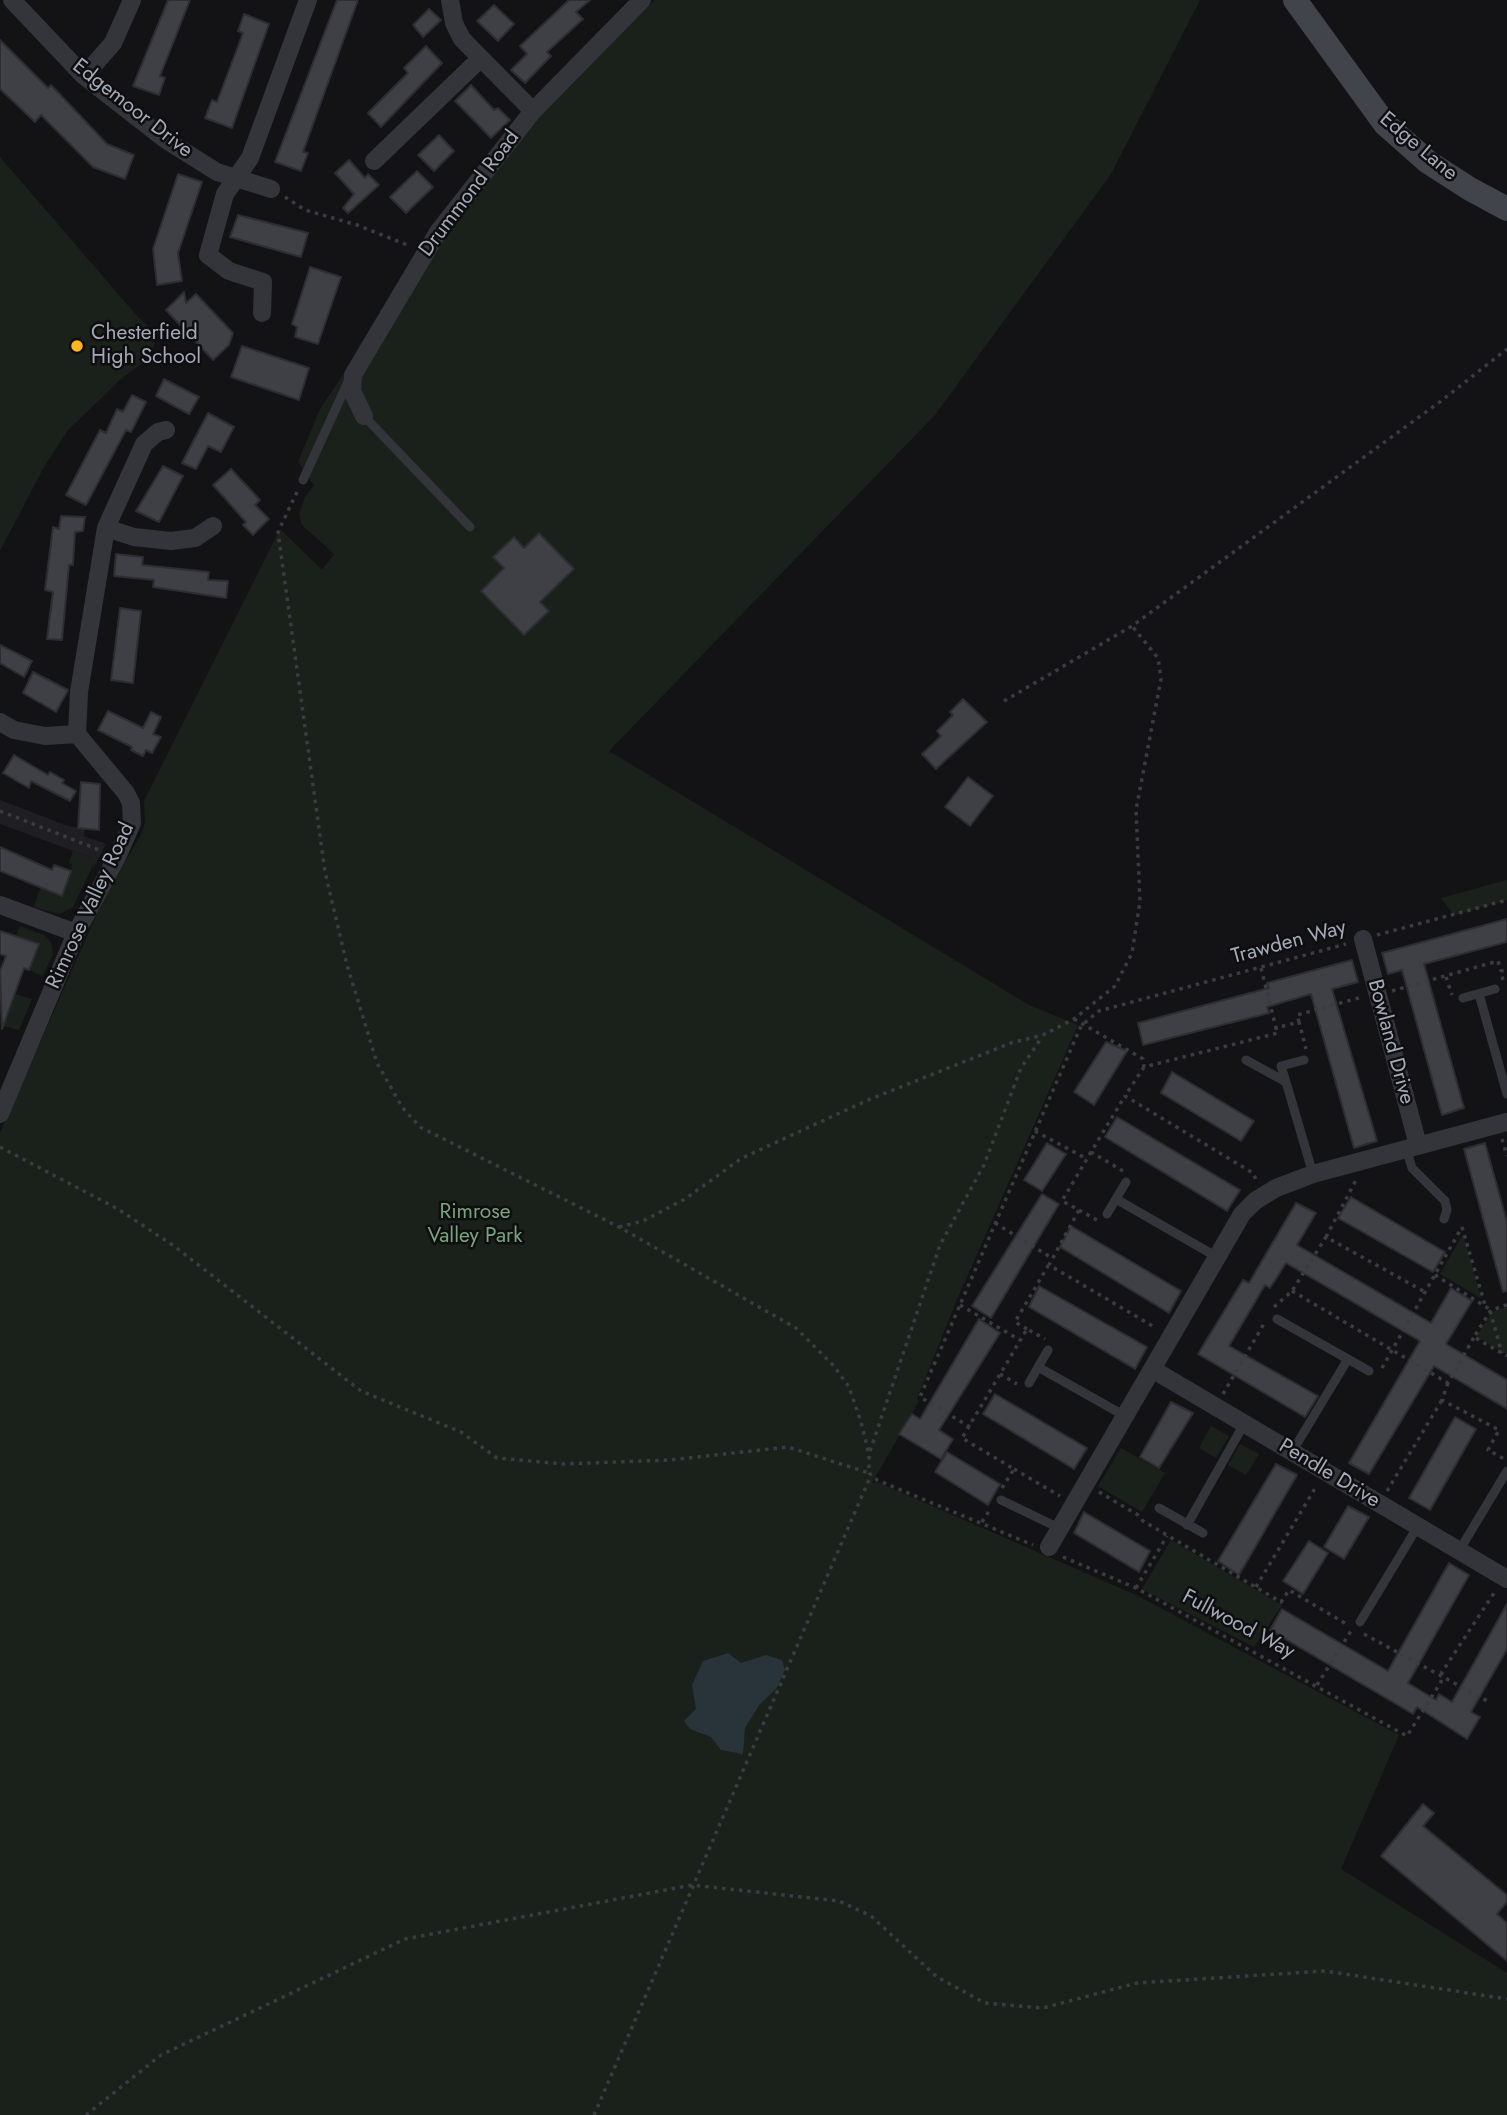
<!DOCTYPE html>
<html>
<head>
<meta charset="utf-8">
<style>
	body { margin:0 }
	canvas { display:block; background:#131316 }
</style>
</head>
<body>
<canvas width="1507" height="2115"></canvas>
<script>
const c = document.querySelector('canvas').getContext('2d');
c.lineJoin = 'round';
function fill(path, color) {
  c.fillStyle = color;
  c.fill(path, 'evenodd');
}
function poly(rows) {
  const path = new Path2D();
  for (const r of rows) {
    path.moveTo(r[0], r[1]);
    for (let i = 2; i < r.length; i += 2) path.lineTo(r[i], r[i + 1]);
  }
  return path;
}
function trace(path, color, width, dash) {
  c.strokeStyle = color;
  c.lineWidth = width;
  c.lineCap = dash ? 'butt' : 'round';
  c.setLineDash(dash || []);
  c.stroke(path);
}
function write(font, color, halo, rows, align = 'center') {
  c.font = font + ' Jost,sans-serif';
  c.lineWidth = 5;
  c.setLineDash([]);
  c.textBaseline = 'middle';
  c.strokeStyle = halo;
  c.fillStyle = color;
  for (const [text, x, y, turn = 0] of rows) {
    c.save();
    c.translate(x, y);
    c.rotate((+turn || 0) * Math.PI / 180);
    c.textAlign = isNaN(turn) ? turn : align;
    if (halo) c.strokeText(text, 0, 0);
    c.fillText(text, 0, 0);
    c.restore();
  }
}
fill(poly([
	[0,800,68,826,85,829,84,836,106,844,93,869,94,863,90,857,0,824]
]), '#1f1f23');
fill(poly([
	[655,0,1200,0,1111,174,935,415,609,751,1029,1005,1078,1025,956,1302,917,1399,919,1401,872,1483,877,1482,1136,1595,1399,1735,1341,1869,1507,1973,1507,2115,0,2115,0,1133,104,898,142,833,145,822,144,801,280,529,322,570,334,554,302,525,299,514,305,497,314,485,298,462,320,409,424,254,554,100],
	[0,157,137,316,157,335,150,358,123,377,68,430,44,467,0,551],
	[73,851,90,857,94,863,73,907,59,914,34,907,40,888,62,896,71,871,72,864,69,863],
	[1507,880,1507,900,1454,915,1441,898],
	[20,926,44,935,51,942,53,954,43,976,29,970,38,944,16,936],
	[15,994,32,999,19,1030,3,1026],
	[1463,1234,1481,1298,1440,1274],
	[1507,1307,1507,1354,1476,1337,1493,1311],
	[1211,1426,1229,1436,1216,1458,1199,1448],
	[1240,1444,1259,1454,1246,1475,1228,1465],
	[1121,1448,1165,1473,1142,1512,1098,1486],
	[1171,1540,1282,1605,1254,1647,1142,1589]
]), '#19211a');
fill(poly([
	[728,1653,741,1663,766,1655,782,1660,785,1670,776,1689,760,1704,745,1728,743,1754,721,1750,711,1737,690,1729,684,1721,696,1709,692,1685,703,1661]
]), '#29333a');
const building = poly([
	[168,0,190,0,160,76,165,78,159,95,133,86,168,0],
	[337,0,358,0,303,152,308,153,301,171,275,162,337,0],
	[569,0,590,0,576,12,583,19,547,52,551,56,525,83,511,70,527,54,520,46,569,0],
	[494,5,514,24,498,41,477,21,494,5],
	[429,9,441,20,423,37,413,25,429,9],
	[244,14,269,24,232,128,205,118,212,100,217,102,228,73,243,33,238,31,244,14],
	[0,40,48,88,51,85,107,144,134,155,125,179,93,167,41,115,35,122,0,89,0,40],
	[426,46,442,63,381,127,368,113,408,73,404,68,426,46],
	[471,85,494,110,498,108,510,120,491,138,455,101,471,85],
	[439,135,454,151,434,171,418,155,439,135],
	[349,160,365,178,368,174,379,185,348,213,343,208,354,194,335,173,349,160],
	[417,171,433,187,406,213,390,197,417,171],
	[178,174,202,182,178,253,182,281,157,285,153,249,178,174],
	[238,215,308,233,301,257,230,237,238,215],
	[310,267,341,277,318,344,295,337,297,327,292,324,310,267],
	[184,292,186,303,196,294,233,333,229,345,213,360,166,310,184,292],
	[242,346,309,368,299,400,231,377,242,346],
	[164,379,199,397,189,414,156,396,164,379],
	[132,395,146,402,131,432,126,430,86,505,66,495,100,430,106,433,117,409,123,412,132,395],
	[208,413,234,427,221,452,208,446,196,469,182,463,208,413],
	[163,466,183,476,159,522,136,511,163,466],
	[231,469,260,500,255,505,269,519,253,535,243,525,246,522,213,485,231,469],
	[61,516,85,517,83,531,75,532,73,565,69,565,62,640,47,639,53,592,45,590,53,527,59,529,61,516],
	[539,533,574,569,540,602,549,611,524,635,481,591,504,568,493,557,514,537,524,548,539,533],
	[116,554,143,557,142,565,209,572,208,580,228,581,226,598,153,587,154,580,114,576,116,554],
	[120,608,141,611,133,683,111,680,120,608],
	[0,645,32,661,24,677,0,663,0,645],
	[33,672,68,690,56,712,23,693,33,672],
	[963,699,987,722,936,769,922,754,941,736,937,731,953,715,950,712,963,699],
	[108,711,143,728,151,712,161,717,153,734,161,737,152,753,146,750,143,756,131,750,132,747,98,730,108,711],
	[14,755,48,775,50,772,64,780,62,783,76,791,70,801,31,781,29,788,3,773,14,755],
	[968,777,993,796,970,826,945,807,968,777],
	[81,782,100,784,99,830,78,828,81,782],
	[0,847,52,870,54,865,71,871,62,896,0,871,0,847],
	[1507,919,1507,942,1424,964,1464,1108,1442,1115,1402,970,1388,974,1382,953,1507,919],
	[0,931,39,944,29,970,24,968,2,1029,0,971,6,956,0,954,0,931],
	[1352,960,1358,982,1332,989,1377,1141,1354,1148,1311,994,1267,1007,1269,1013,1143,1045,1138,1023,1269,988,1267,983,1352,960],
	[1106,1042,1127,1051,1094,1105,1074,1092,1106,1042],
	[1172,1072,1254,1121,1241,1141,1161,1093,1172,1072],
	[1117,1117,1240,1190,1227,1211,1105,1137,1117,1117],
	[1047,1143,1066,1154,1042,1191,1024,1180,1047,1143],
	[1485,1143,1507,1222,1507,1291,1503,1292,1464,1149,1485,1143],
	[1042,1194,1059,1204,991,1318,972,1306,1042,1194],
	[1351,1197,1445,1252,1433,1272,1338,1218,1351,1197],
	[1296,1203,1316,1213,1297,1245,1431,1323,1451,1288,1472,1301,1446,1344,1507,1380,1507,1409,1434,1366,1369,1474,1349,1463,1420,1341,1286,1263,1270,1288,1265,1285,1229,1346,1318,1396,1305,1417,1198,1354,1243,1280,1249,1283,1296,1203],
	[1071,1226,1181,1291,1169,1313,1060,1247,1071,1226],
	[1039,1286,1147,1347,1135,1369,1029,1307,1039,1286],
	[979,1319,1000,1333,939,1430,953,1439,941,1459,899,1434,912,1414,920,1419,979,1319],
	[995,1394,1087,1448,1074,1469,983,1414,995,1394],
	[1171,1402,1193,1413,1159,1468,1140,1457,1171,1402],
	[1455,1417,1476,1429,1430,1510,1409,1498,1455,1417],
	[947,1452,1000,1484,988,1505,935,1472,947,1452],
	[1276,1464,1297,1475,1239,1575,1218,1561,1276,1464],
	[1348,1506,1369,1517,1344,1559,1324,1547,1348,1506],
	[1084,1512,1150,1551,1139,1572,1074,1533,1084,1512],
	[1309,1541,1328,1553,1303,1594,1283,1581,1309,1541],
	[1449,1563,1469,1575,1408,1683,1436,1700,1439,1694,1452,1702,1507,1604,1507,1649,1471,1712,1480,1717,1467,1739,1417,1707,1413,1714,1270,1630,1282,1609,1388,1671,1449,1563],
	[1423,1804,1434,1813,1423,1826,1507,1895,1507,1902,1497,1914,1507,1923,1507,1961,1381,1856,1423,1804]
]);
fill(building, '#3f4046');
trace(building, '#2d2d32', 2);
trace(poly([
	[285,197,305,210,357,225,410,246],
	[297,492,278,532,325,872,347,965,377,1063,402,1107,420,1127,619,1227,796,1328,834,1366,849,1387,861,1422,869,1454,869,1473,877,1480,1033,1545],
	[1004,701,1132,626,1441,401,1507,349],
	[0,811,102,851],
	[1377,935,1507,900],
	[1261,968,1276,1028,1299,1022,1306,1049],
	[1446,977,1452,995],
	[1503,980,1501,971,1507,970],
	[1392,991,1498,961,1501,971],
	[1074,1019,1143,1059,1144,1067,1278,1033,1276,1028],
	[1299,1022,1297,1015,1362,997],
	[1144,1067,1125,1096,1253,1173,1257,1182],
	[1035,1131,1087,1159],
	[1502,1139,1507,1156],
	[0,1147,118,1209,174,1246,361,1391,461,1432,497,1458,563,1464,670,1460,788,1447,869,1473],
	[1091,1152,1062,1201,1079,1210,1049,1265,1156,1328],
	[1123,1171,1091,1152,1125,1096],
	[1079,1210,1097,1220],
	[995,1223,1052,1258],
	[619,1227,643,1221,685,1199,742,1158,868,1100,1011,1043,1043,1035,1074,1019,1115,986,1132,953,1140,901,1136,810,1161,679,1158,658,1132,626],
	[1462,1227,1485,1305],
	[1326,1237,1356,1180],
	[1435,1275,1491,1310],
	[1292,1291,1448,1383,1474,1337],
	[960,1305,1020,1340],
	[1507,1305,1491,1310,1474,1337,1507,1356],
	[1274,1307,1292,1291,1326,1237,1425,1292],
	[1490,1311,1502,1353],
	[1027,1329,1015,1322,1048,1266],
	[1382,1368,1462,1227],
	[1000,1374,1017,1384],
	[1448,1383,1442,1400,1499,1430,1488,1450,1504,1459],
	[1223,1394,1265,1322],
	[970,1427,920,1397,1081,1026,1099,1011,1346,944],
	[870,1451,940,1245,984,1165,1021,1068,1042,1037],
	[1014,1469,1060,1496],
	[1002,1488,1014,1469,962,1438,1027,1329,1045,1339],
	[1387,1491,1442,1400],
	[1099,1492,1138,1515,1143,1521,1281,1602,1289,1590,1348,1625],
	[982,1522,991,1508],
	[1063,1557,1136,1588,1407,1736,1441,1682,1442,1672,1496,1590],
	[1256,1587,1317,1485],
	[1136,1588,1167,1536],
	[1364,1634,1491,1703],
	[1317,1685,1351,1631],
	[86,2115,161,2055,405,1939,692,1885,839,1901,871,1916,937,1977,985,2003,1043,2008,1137,1983,1325,1971,1507,1999],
	[594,2115,871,1475]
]), '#3a3c42', 3.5, [3.5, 5]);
trace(poly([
	[364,416,470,527],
	[303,480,348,382],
	[1479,994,1507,1094],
	[1463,998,1495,989],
	[1246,1060,1286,1082,1281,1066,1304,1060],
	[1286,1082,1313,1174],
	[1406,1148,1412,1168,1445,1201,1447,1210,1444,1219],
	[1116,1199,1217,1257],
	[1107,1214,1126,1182],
	[1277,1319,1369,1371],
	[1038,1367,1125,1416],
	[1029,1383,1048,1350],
	[1292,1452,1348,1359],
	[1001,1500,1059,1528],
	[1159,1508,1203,1533],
	[1187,1525,1244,1424],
	[1459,1551,1507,1471],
	[1360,1622,1418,1526]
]), '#34353b', 9);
trace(poly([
	[12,0,84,76,166,140,217,172,271,189],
	[450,0,454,23,462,39,533,111],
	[84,76,113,43,132,0],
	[374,161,480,59],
	[262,313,263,282,229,271,208,255,225,194,250,158,308,0],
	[364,416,352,391,353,375,438,232,533,111,642,0],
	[106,528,144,444,158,432,166,430],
	[0,722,14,730,45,736,77,734],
	[0,905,76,933],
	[1363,939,1418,1145],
	[0,1114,76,933,117,857,132,823,131,803,126,793,77,734,79,692,106,528,134,537,171,541,195,538,213,526],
	[1152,1369,1507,1579],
	[1049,1547,1242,1214,1255,1201,1276,1188,1313,1174,1507,1122]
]), '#34353b', 18);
trace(poly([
	[1295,0,1385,124,1428,162,1470,189,1507,209]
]), '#42444b', 24);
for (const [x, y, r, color] of [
	[77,346,7,"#ffb422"]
]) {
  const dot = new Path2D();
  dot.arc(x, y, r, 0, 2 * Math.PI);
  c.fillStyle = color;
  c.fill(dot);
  trace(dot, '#0e0e10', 2.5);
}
write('21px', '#a4aab7', '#0e0e10', [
	["Edgemoor Drive",132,109,38],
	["Edge Lane",1418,147,40],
	["Drummond Road",470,194,-53],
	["Rimrose Valley Road",91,906,-65],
	["Trawden Way",1289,943,-15],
	["Bowland Drive",1390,1042,75],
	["Pendle Drive",1329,1474,31],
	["Fullwood Way",1238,1625,28]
]);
write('21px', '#a4aab7', '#0e0e10', [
	["Chesterfield",91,334],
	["High School",91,358]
], 'left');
write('21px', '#79a47c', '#0e0e10', [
	["Rimrose",475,1213],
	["Valley Park",475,1237]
]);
</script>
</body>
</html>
